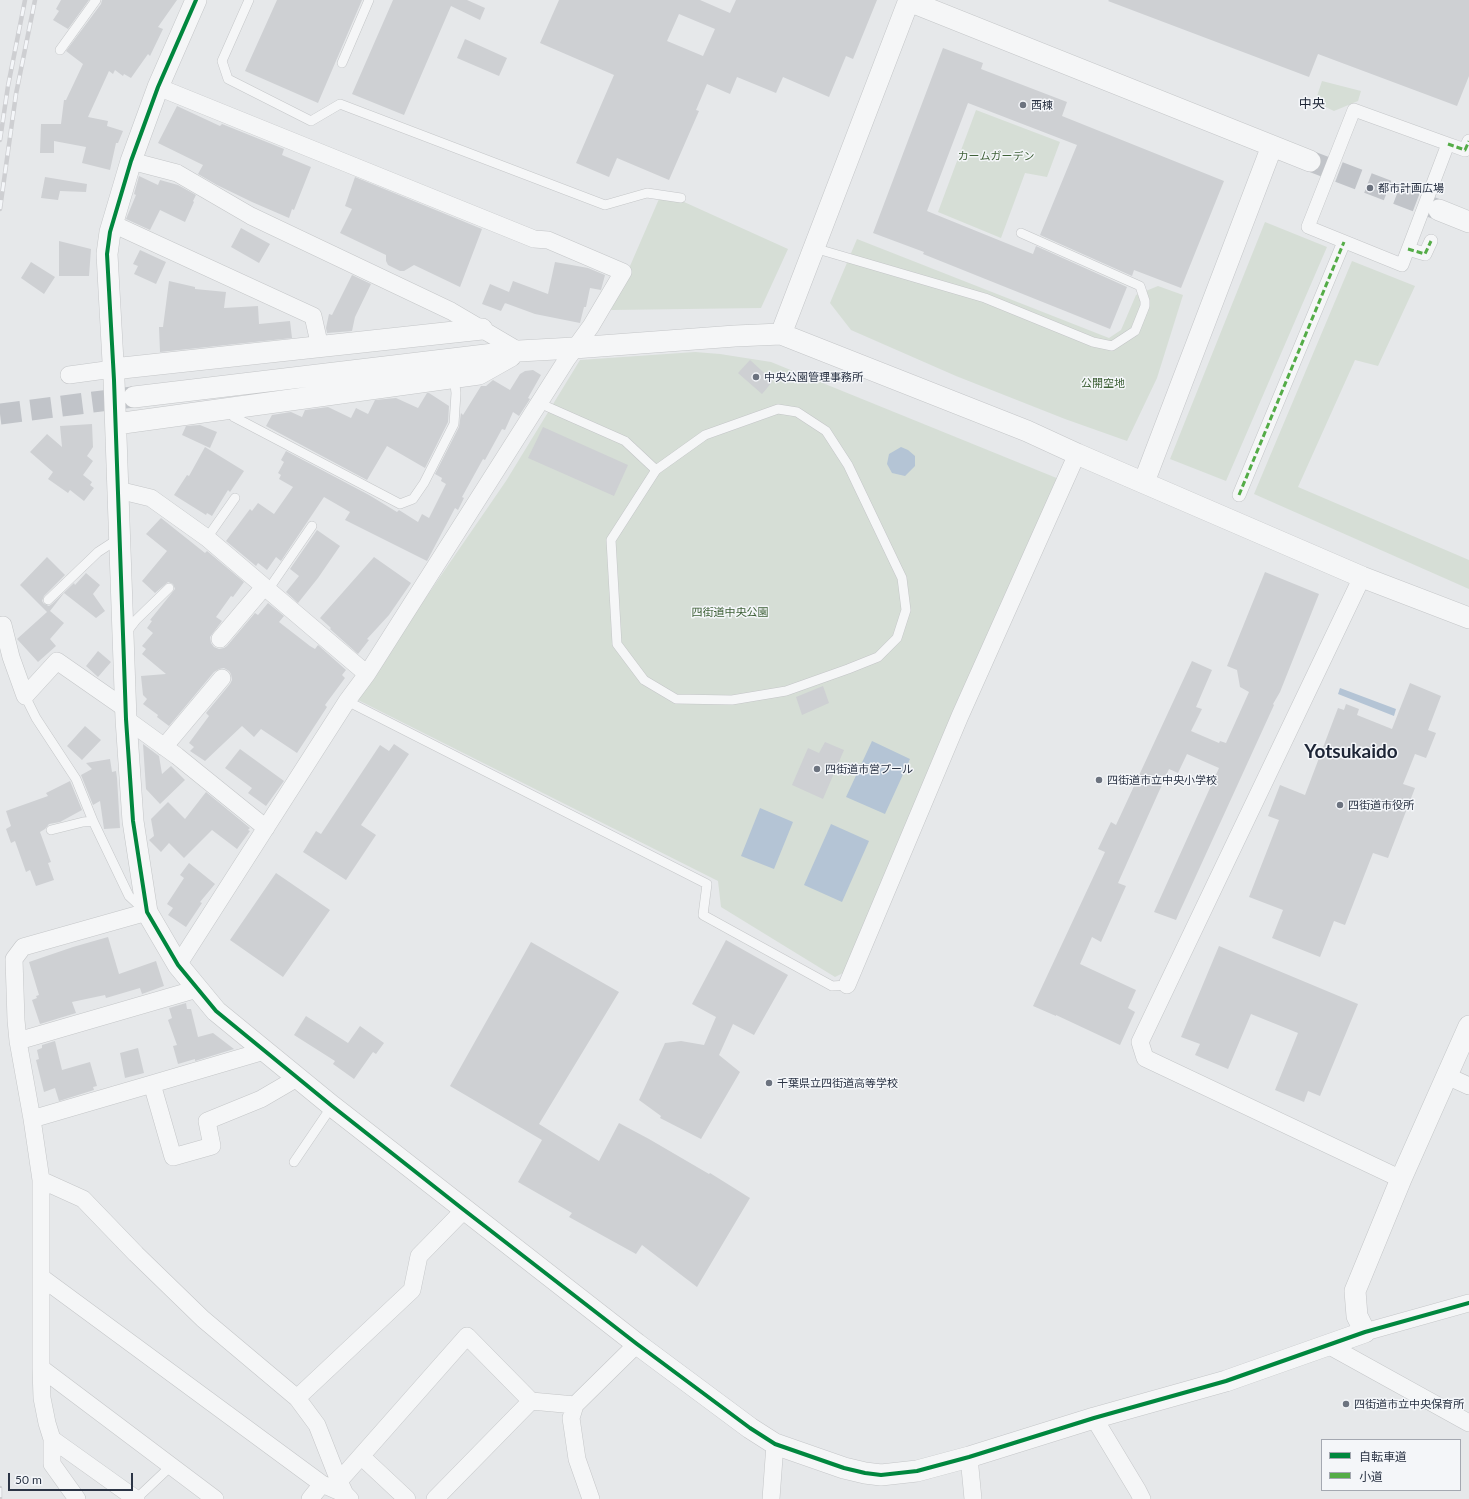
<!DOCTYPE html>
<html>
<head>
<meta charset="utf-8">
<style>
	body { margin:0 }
	#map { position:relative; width:1469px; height:1499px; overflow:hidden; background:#e6e8ea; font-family:Lato,"Noto Sans JP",sans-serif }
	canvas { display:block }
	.legend { position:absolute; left:1321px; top:1439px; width:140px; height:52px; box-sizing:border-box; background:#f4f6f9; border:1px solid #a4a8b1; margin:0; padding:5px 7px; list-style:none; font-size:12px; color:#2b3445 }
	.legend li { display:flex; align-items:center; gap:8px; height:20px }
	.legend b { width:20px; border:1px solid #a4a8b1 }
	.scale { position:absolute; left:8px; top:1473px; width:125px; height:18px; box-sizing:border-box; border:2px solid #2b3445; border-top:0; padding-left:5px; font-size:12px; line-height:14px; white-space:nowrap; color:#2b3445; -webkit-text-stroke:3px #f4f6f9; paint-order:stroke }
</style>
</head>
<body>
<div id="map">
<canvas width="1469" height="1499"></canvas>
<ul class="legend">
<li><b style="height:5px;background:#00873e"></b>自転車道</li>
<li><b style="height:5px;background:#54ac47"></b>小道</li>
</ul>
<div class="scale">50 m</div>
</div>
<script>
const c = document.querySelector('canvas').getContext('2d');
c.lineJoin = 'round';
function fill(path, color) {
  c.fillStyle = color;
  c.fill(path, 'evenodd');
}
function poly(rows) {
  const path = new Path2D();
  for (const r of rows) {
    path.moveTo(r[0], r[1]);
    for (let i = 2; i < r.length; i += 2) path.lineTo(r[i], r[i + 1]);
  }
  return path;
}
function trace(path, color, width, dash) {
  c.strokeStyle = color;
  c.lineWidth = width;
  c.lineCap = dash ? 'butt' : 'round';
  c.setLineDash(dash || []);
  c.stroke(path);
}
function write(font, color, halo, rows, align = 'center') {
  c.font = font + ' Lato,"Noto Sans JP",sans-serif';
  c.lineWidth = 3;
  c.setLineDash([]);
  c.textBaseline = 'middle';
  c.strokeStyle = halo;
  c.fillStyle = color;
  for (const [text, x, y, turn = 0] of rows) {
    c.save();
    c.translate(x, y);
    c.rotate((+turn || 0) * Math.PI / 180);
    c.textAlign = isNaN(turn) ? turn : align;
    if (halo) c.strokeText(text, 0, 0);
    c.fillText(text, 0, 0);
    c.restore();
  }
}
fill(poly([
	[1322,81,1361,91,1358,101,1334,111,1315,102],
	[976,110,1060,142,1047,177,1025,173,1001,238,938,212],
	[662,192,788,249,761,308,611,310],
	[1265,222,1327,247,1226,481,1170,459],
	[857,239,1109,338,1121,330,1136,295,1158,286,1183,295,1157,378,1127,441,1065,419,956,376,851,330,830,303],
	[1352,261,1415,286,1378,366,1355,360,1298,487,1469,560,1469,589,1254,494],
	[695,352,720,354,771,362,1059,479,843,973,835,977,721,907,718,881,356,699,506,481,580,360]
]), '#d6ded6');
fill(poly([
	[901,447,908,450,915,456,915,466,905,476,892,473,887,464,889,454],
	[1340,688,1396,709,1394,716,1338,694],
	[872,741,910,759,885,814,846,797],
	[760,808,793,822,774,869,741,856],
	[831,824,869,841,842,902,804,885]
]), '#b4c4d5');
fill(poly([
	[61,0,89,0,68,29,53,20,59,11,56,9],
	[102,0,177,0,158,27,163,29,150,56,148,54,131,78,124,74,123,76,115,70,113,74,109,71,88,117,108,121,107,126,123,131,118,143,116,143,110,170,82,163,86,147,54,141,54,153,40,153,41,124,61,124,64,100,66,100,83,64,66,51,101,4],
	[277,0,362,0,318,103,245,71],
	[393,0,467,0,485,8,480,20,451,6,404,115,352,94],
	[559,0,700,0,730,13,736,0,877,0,853,59,846,56,829,97,783,77,776,93,737,77,730,94,707,84,696,110,699,111,669,180,617,158,609,177,576,163,614,75,540,43],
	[679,14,715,29,703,56,667,41],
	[1109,0,1469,0,1469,76,1457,106,1318,54,1309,77,1108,1],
	[465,39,507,58,499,76,457,58],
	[943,48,983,63,981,69,1067,102,1062,116,1224,181,1181,288,1134,270,1132,276,1040,235,1077,145,968,103,927,211,1033,254,1036,246,1127,287,1110,329,923,254,924,252,873,233],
	[177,106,220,126,222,124,284,149,282,155,311,167,294,210,292,209,289,218,252,202,217,185,198,174,203,165,158,143],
	[139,176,158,185,160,180,178,185,196,195,193,201,194,202,185,222,160,210,150,230,126,219,136,195,134,194],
	[45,177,87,184,86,192,60,191,58,200,41,198],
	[355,177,482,229,460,287,414,265,404,271,400,271,388,265,386,261,386,255,340,233,352,209,345,206],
	[241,228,270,244,259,263,231,247],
	[59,241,91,249,89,276,59,276],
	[140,250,166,262,156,284,134,274,138,266,133,264],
	[31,262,55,277,44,294,21,278],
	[555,262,588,268,605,275,601,290,590,288,586,307,584,307,580,323,535,314,505,303,506,301,501,311,482,304,490,284,509,292,513,281,548,294],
	[352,275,371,284,355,317,352,331,327,333,326,328,329,314,332,315],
	[169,281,195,287,195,289,226,292,224,308,258,306,259,324,290,321,292,338,160,352,159,327,163,327],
	[750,360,773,381,762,394,738,373],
	[533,370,541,375,528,398,530,399,519,416,513,412,505,430,502,429,485,460,483,459,462,497,464,498,458,510,455,508,427,561,345,520,350,512,324,497,281,561,276,557,267,570,258,563,256,566,226,541,250,509,252,511,258,503,274,514,293,487,279,479,281,475,278,473,284,462,281,460,286,451,369,495,397,512,399,510,418,522,422,514,429,518,446,484,441,481,442,478,435,474,459,427,461,413,463,415,481,386,486,386,493,380,510,390,520,374,525,371],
	[427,393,429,393,449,406,448,422,425,468,387,446,367,480,266,426,272,415,291,412,302,417,305,410,328,407,351,418,356,408,368,414,375,400,396,398,418,408],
	[92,424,93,447,87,456,93,461,83,475,92,482,90,485,94,488,84,501,70,490,68,493,48,479,53,472,30,452,47,434,62,447,60,426],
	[200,425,217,432,210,448,182,435,186,426],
	[543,427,628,465,614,496,528,458],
	[205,447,244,471,230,492,228,490,212,516,207,513,206,515,174,495,187,475,189,476],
	[161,518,205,553,207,551,244,582,233,597,231,596,216,617,222,621,210,637,211,643,214,647,219,649,224,648,227,646,255,613,258,615,268,603,284,616,279,622,310,646,315,649,318,645,346,670,342,675,345,678,325,705,327,707,297,753,261,729,254,737,242,726,205,761,190,751,194,747,189,743,209,716,206,713,230,684,232,680,231,674,229,671,224,668,219,669,214,672,169,726,157,717,158,715,143,704,147,699,143,695,141,676,166,674,142,654,146,649,142,646,153,633,147,628,152,621,150,620,175,589,173,584,168,582,155,593,142,581,167,551,146,534],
	[317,530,340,546,318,578,298,603,286,592,299,576,290,569],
	[47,557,65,575,44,596,42,601,44,604,49,606,52,604,74,583,75,585,86,573,100,585,93,594,105,611,96,618,64,593,50,611,64,623,50,639,56,646,38,662,17,639,47,612,20,585],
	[374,557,411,583,389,615,367,639,369,640,358,654,330,629,331,628,320,618],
	[1265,572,1319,594,1280,692,1273,704,1274,705,1179,913,1176,920,1154,912,1219,768,1187,754,1178,773,1169,769,1118,883,1126,886,1101,942,1092,937,1080,964,1136,990,1128,1008,1135,1012,1120,1045,1056,1015,1056,1016,1033,1006,1105,852,1098,849,1111,822,1116,825,1192,661,1212,670,1196,707,1202,709,1191,731,1219,743,1220,741,1226,743,1249,692,1240,687,1237,670,1227,666],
	[98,651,111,662,98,677,86,666],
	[1410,683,1441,696,1428,730,1436,733,1426,758,1415,754,1403,784,1415,788,1388,858,1373,853,1345,925,1334,921,1320,957,1272,938,1283,910,1249,897,1279,820,1268,816,1280,785,1305,795,1338,708,1344,710,1346,704,1359,709,1357,715,1392,729],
	[823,686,829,703,802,715,796,697],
	[85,726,101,740,82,760,67,746],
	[825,742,844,750,823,799,792,785,808,748,819,753],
	[143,744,159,756,162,774,171,766,185,780,160,804,146,789],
	[394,744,409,754,361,825,376,835,346,880,303,852,316,831,321,834,380,745,389,751],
	[240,749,284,781,266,806,248,793,252,788,225,768],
	[110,759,112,772,116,771,117,778,120,828,104,829,100,801,93,805,81,775,92,769,86,763],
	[70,781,82,810,60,822,49,824,45,829,40,832,51,862,48,863,54,880,36,886,30,870,26,872,15,841,11,843,6,829,11,826,6,811,48,796,46,793],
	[206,792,250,828,248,830,250,831,237,849,212,830,184,858,169,843,161,852,149,840,154,836,151,819,168,802,185,819],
	[189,863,215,884,200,902,202,903,186,927,168,915,173,908,167,904,184,878,180,875],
	[276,873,330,910,283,977,230,940],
	[108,937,119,974,156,961,164,986,142,994,140,988,106,998,105,995,72,1002,76,1013,40,1024,32,1000,37,998,36,996,39,995,29,962,73,947],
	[726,940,788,975,754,1035,733,1024,719,1055,740,1072,701,1139,660,1118,661,1116,639,1100,665,1043,681,1041,704,1045,716,1017,692,1004],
	[531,942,619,992,539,1124,599,1161,619,1123,649,1139,709,1174,710,1173,750,1198,697,1287,642,1245,636,1254,569,1217,572,1213,518,1182,542,1140,450,1086],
	[1219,946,1358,1004,1320,1096,1308,1091,1304,1102,1275,1090,1298,1033,1251,1014,1228,1069,1195,1055,1200,1044,1181,1037],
	[186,1003,187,1009,191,1009,198,1037,213,1033,234,1049,195,1061,195,1059,178,1064,173,1046,177,1045,168,1020,172,1018,169,1008],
	[306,1016,348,1043,360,1026,384,1043,376,1054,373,1052,354,1079,333,1064,335,1061,294,1035],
	[55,1041,62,1070,90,1062,97,1086,93,1087,94,1090,59,1101,55,1088,44,1092,36,1060,39,1059,37,1050,42,1048,42,1045],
	[138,1048,144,1073,125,1078,120,1053]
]), '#ced0d3');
trace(poly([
	[1310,161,1439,210],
	[0,414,133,397]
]), '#c1c4c9', 21, [21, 10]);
const service = poly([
	[249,0,222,61,228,79,311,121,340,104,605,205,647,193,681,198],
	[60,50,96,0],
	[342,63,369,0],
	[814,248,985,298,1093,342,1112,346,1135,331,1145,306,1145,301,1140,286,1021,233],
	[539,403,625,441,656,470],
	[229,409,234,417,400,504,413,499,424,483,454,424,456,393,454,377],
	[778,409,797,412,826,431,848,465,902,578,906,610,897,638,878,657,848,669,786,691,732,700,676,699,644,680,617,644,611,540,656,470,705,435,778,409],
	[207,538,235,498],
	[268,590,312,526],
	[48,600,98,552,118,539],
	[126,633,136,620,169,588],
	[25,696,36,718,76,779,93,821,129,896,143,909],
	[347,701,707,884,703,915,832,986,847,985],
	[51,830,83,822,93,821],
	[294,1162,332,1106],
	[136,1499,171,1466]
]);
const pedestrian = poly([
	[1448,144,1402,265,1308,227,1354,110,1448,144,1465,150,1469,141],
	[1408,249,1425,254,1431,241],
	[1239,495,1344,242]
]);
const minor = poly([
	[158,87,534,239,548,240,623,272,591,326,567,359,367,674,347,701,178,965],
	[131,161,177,173,251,216,451,311,519,351],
	[113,224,313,316,320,347],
	[69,375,113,369],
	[118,490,151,498,207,538,367,674],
	[1362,577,1140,1042,1145,1058,1401,1179],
	[3,625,11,657,25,696,57,661,126,709],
	[220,639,264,587],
	[126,719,177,756,266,828],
	[164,747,222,678],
	[847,985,960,716,1077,454],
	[18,1041,197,989],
	[264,1051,152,1084,173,1157,212,1146,207,1121,261,1099,297,1078],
	[1447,1076,1469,1086],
	[32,1119,152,1084],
	[41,1180,83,1199,136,1254,203,1319,297,1398,317,1425,339,1481,345,1494,350,1499],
	[41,1277,322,1484,345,1494],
	[1365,1332,1469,1303],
	[1328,1345,1469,1423],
	[41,1368,215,1499],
	[297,1398,412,1290,419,1256,464,1210],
	[1094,1418,1138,1491,1142,1499],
	[52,1439,136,1499],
	[361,1456,407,1499],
	[969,1457,973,1499],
	[339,1481,467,1336,531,1401,575,1405],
	[77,1499,52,1464,52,1439,47,1423,42,1398,41,1368,41,1180,32,1119,18,1041,16,1020,14,959,23,947,147,912],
	[310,1499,322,1484],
	[435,1499,531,1401],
	[591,1499,577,1459,571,1418,575,1405,637,1344],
	[771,1499,775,1444]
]);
const tertiary = poly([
	[196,0,158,87,131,161,110,232,107,254,114,380,126,719,133,821,147,912,178,965,216,1011,332,1106,637,1344,750,1428,775,1444,844,1468,865,1473,881,1475,917,1471,969,1457,1094,1418,1226,1381,1365,1332,1357,1316,1355,1291,1401,1179,1469,1026],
	[909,1,1310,161],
	[1439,210,1469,222],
	[781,334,909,0],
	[113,369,482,329],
	[134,397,519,351,574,348,735,336,781,334,1027,431,1077,454,1362,577,1469,618],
	[116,424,479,374,511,356],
	[1144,482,1272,146]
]);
trace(service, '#c4c6c8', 10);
trace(pedestrian, '#c4c6c8', 14);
trace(minor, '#c4c6c8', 18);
trace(tertiary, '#c4c6c8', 22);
trace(service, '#f5f6f7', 9);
trace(pedestrian, '#f5f6f7', 13);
trace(minor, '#f5f6f7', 17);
trace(tertiary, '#f5f6f7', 21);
const rail = poly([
	[0,140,8,86,25,0],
	[0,209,16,94,35,0],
	[0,1488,0,1499]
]);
trace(rail, '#cecfd2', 4.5);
trace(rail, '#f4f6f9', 3, [9]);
trace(poly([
	[1448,144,1465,150,1469,141],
	[1408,249,1425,254,1431,241],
	[1239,495,1344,242]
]), '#54ac47', 3, [6, 3]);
trace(poly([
	[196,0,158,87,131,161,110,232,107,254,114,380,126,719,133,821,147,912,178,965,216,1011,332,1106,464,1210,637,1344,750,1428,775,1444,844,1468,865,1473,881,1475,917,1471,969,1457,1094,1418,1226,1381,1365,1332,1469,1303]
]), '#00873e', 4);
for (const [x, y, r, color] of [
	[1023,105,4,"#6c737f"],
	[1370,188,4,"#6c737f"],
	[756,377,4,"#6c737f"],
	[817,769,4,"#6c737f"],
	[1099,780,4,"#6c737f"],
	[1340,805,4,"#6c737f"],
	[769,1083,4,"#6c737f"],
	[1346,1404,4,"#6c737f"]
]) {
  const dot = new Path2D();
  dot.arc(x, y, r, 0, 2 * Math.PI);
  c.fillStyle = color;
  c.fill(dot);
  trace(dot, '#f4f6f9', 1.5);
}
write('11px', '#2b3445', '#f4f6f9', [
	["西棟",1031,105],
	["都市計画広場",1378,188],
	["中央公園管理事務所",764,377],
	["四街道市営プール",825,769],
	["四街道市立中央小学校",1107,780],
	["四街道市役所",1348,805],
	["千葉県立四街道高等学校",777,1083],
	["四街道市立中央保育所",1354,1404]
], 'left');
write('11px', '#3f6138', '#f4f6f9', [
	["カームガーデン",996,156],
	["公開空地",1103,383],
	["四街道中央公園",730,612]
]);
write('13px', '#1d2536', '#f4f6f9', [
	["中央",1312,104]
]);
write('bold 19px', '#1d2536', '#f4f6f9', [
	["Yotsukaido",1351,752]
]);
</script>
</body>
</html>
